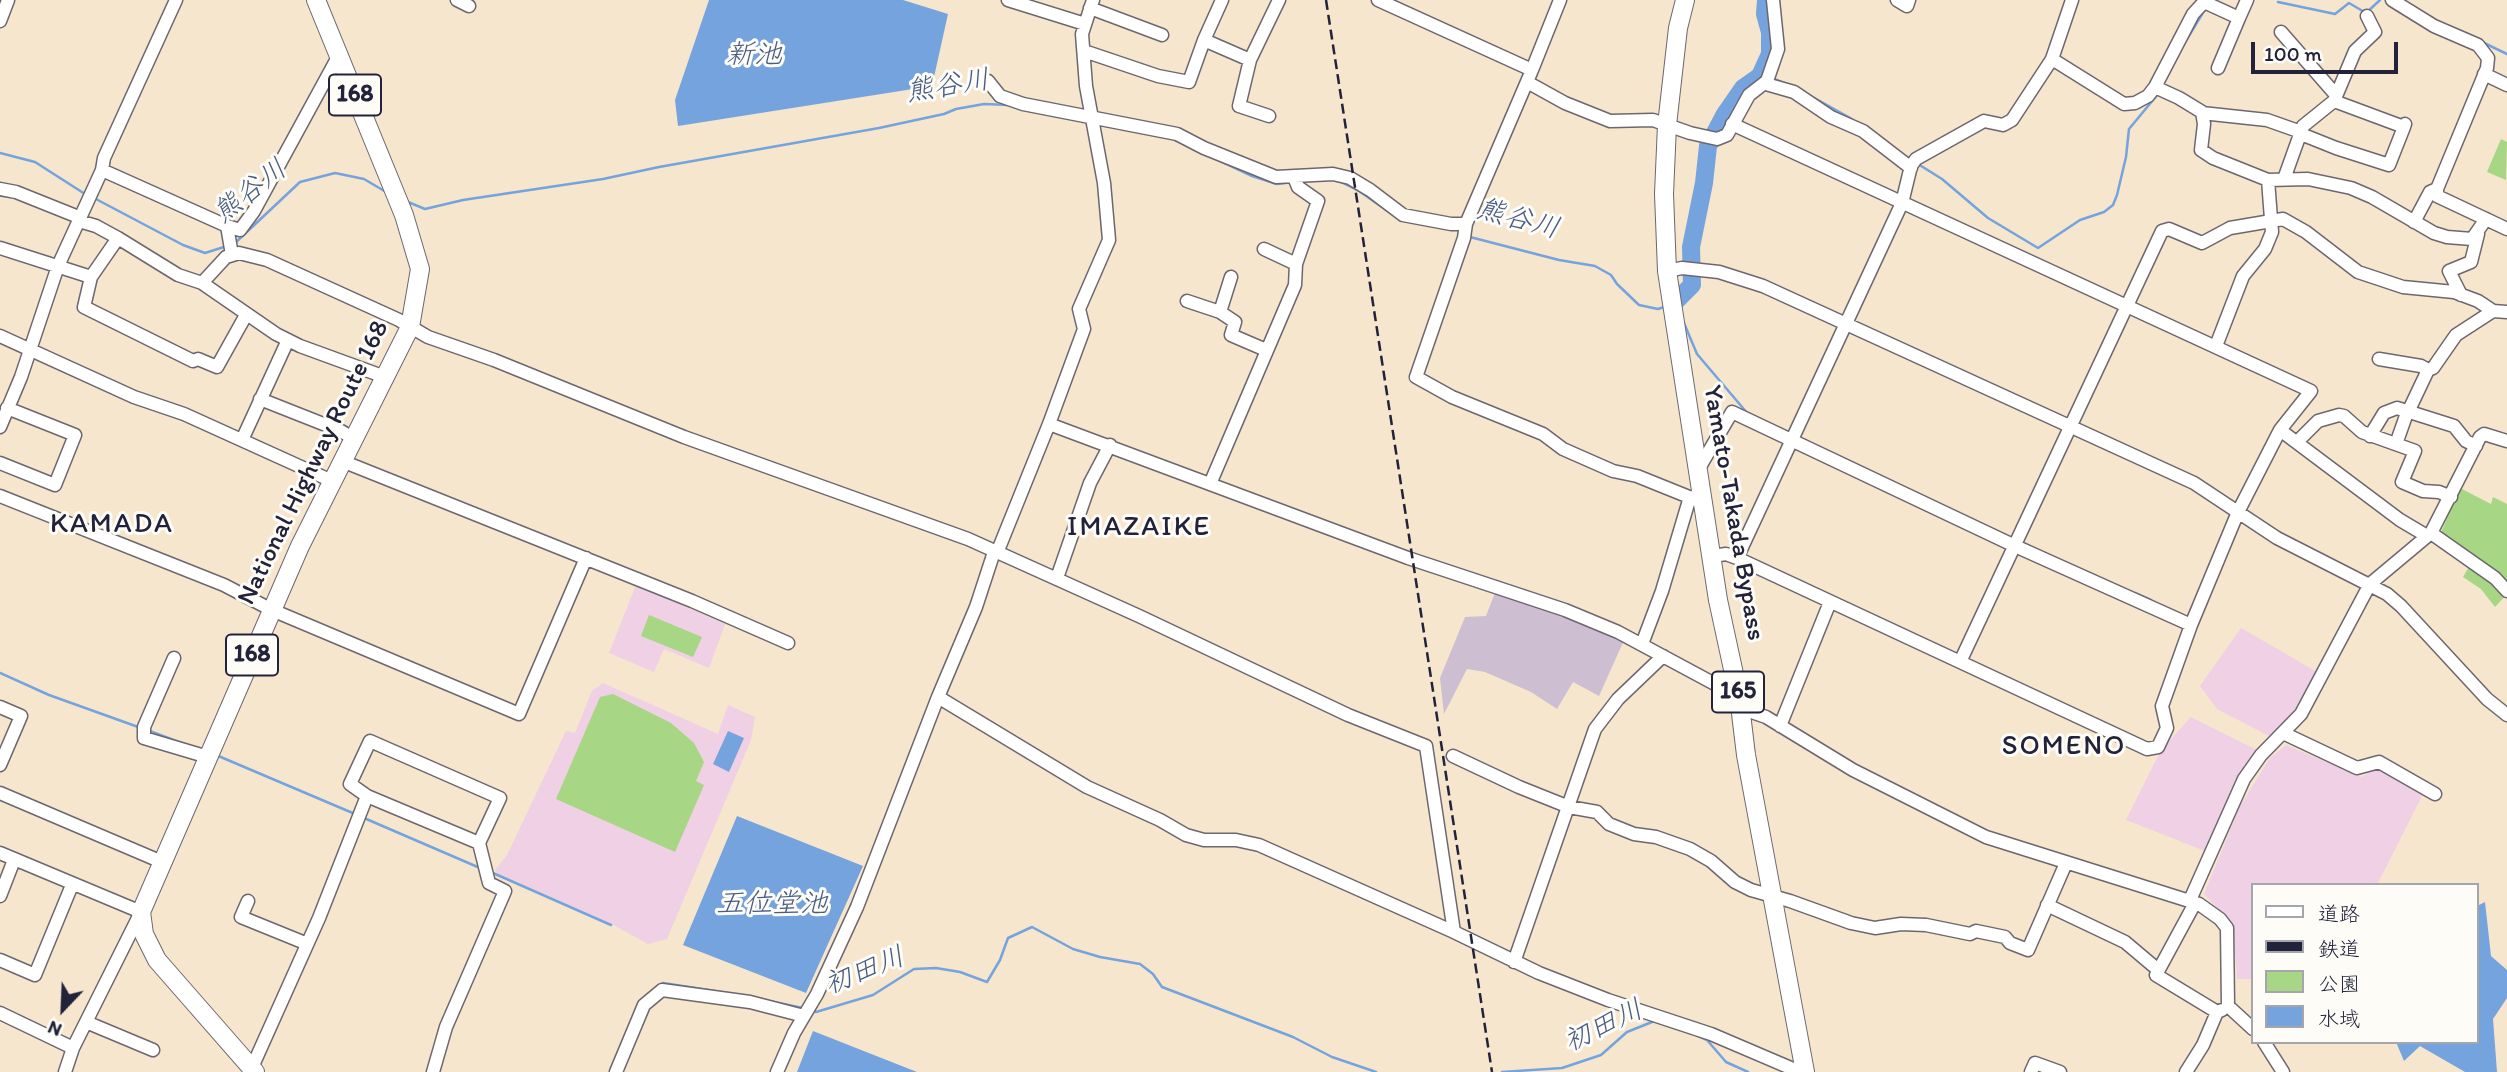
<!DOCTYPE html>
<html>
<head>
<meta charset="utf-8">
<style>
	body { margin:0 }
	#map { position:relative; width:2507px; height:1072px; overflow:hidden; background:#f5e6cd; font-family:Itim,"Klee One",sans-serif }
	canvas { display:block }
	.legend { position:absolute; left:2251px; top:883px; width:228px; height:161px; box-sizing:border-box; background:#fdfcf7; border:2px solid #a5a5ac; margin:0; padding:9px 12px; list-style:none; font-size:21px; color:#22223b }
	.legend li { display:flex; align-items:center; gap:14px; height:35px }
	.legend b { width:35px; border:2px solid #a5a5ac }
	.north { position:absolute; left:28px; top:974px; width:70px; height:70px; -webkit-text-stroke:5px #fdfcf7; paint-order:stroke; rotate:203deg; font-size:19px; font-weight:700; line-height:28px; text-align:center; color:#22223b }
	.north::after { content:''; display:block; margin:auto; width:24px; height:32px; background:#22223b; clip-path:polygon(50% 0,100% 100%,50% 72%,0 100%) }
	.scale { position:absolute; left:2251px; top:42px; width:147px; height:32px; box-sizing:border-box; border:4px solid #22223b; border-top:0; padding-left:9px; font-size:21px; line-height:24px; white-space:nowrap; color:#22223b; -webkit-text-stroke:5px #fdfcf7; paint-order:stroke }
</style>
</head>
<body>
<div id="map">
<canvas width="2507" height="1072"></canvas>
<ul class="legend">
<li><b style="height:9px;background:#fff"></b>道路</li>
<li><b style="height:9px;background:#22223b"></b>鉄道</li>
<li><b style="height:19px;background:#a7d684"></b>公園</li>
<li><b style="height:19px;background:#75a3de"></b>水域</li>
</ul>
<div class="north">N</div>
<div class="scale">100 m</div>
</div>
<script>
const c = document.querySelector('canvas').getContext('2d');
c.lineJoin = 'round';
function fill(path, color) {
  c.fillStyle = color;
  c.fill(path, 'evenodd');
}
function poly(rows) {
  const path = new Path2D();
  for (const r of rows) {
    path.moveTo(r[0], r[1]);
    for (let i = 2; i < r.length; i += 2) path.lineTo(r[i], r[i + 1]);
  }
  return path;
}
function trace(path, color, width, dash) {
  c.strokeStyle = color;
  c.lineWidth = width;
  c.lineCap = dash ? 'butt' : 'round';
  c.setLineDash(dash || []);
  c.stroke(path);
}
function write(font, color, halo, rows, align = 'center') {
  c.font = font + ' Itim,"Klee One",sans-serif';
  c.lineWidth = 6;
  c.setLineDash([]);
  c.textBaseline = 'middle';
  c.strokeStyle = halo;
  c.fillStyle = color;
  for (const [text, x, y, turn = 0] of rows) {
    c.save();
    c.translate(x, y);
    c.rotate((+turn || 0) * Math.PI / 180);
    c.textAlign = isNaN(turn) ? turn : align;
    if (halo) c.strokeText(text, 0, 0);
    c.fillText(text, 0, 0);
    c.restore();
  }
}
fill(poly([
	[636,585,725,624,709,668,664,649,654,672,609,653],
	[2241,628,2317,672,2294,715,2269,736,2217,709,2200,686],
	[603,683,718,734,728,705,755,717,751,740,667,939,648,944,610,923,497,873,495,870,507,855,566,731,575,733,592,691],
	[2191,717,2257,750,2236,782,2205,851,2126,820,2161,750],
	[2286,745,2361,777,2377,769,2423,794,2377,885,2253,885,2253,979,2237,979,2233,925,2204,894,2240,806,2270,758]
]), '#f0d0e4');
fill(poly([
	[1496,590,1625,638,1599,696,1573,682,1557,709,1531,692,1485,672,1467,669,1444,714,1440,678,1465,617,1486,616]
]), '#cebed1');
fill(poly([
	[2501,139,2507,142,2506,180,2487,172],
	[2460,488,2491,504,2493,497,2507,504,2507,594,2495,607,2481,589,2463,577,2473,560,2440,535],
	[649,615,702,637,693,657,641,636],
	[613,694,671,723,694,743,704,762,696,781,704,785,675,852,556,799,600,697]
]), '#a7d684');
fill(poly([
	[709,0,903,0,948,14,932,86,678,126,675,100],
	[728,731,744,738,729,772,713,764],
	[737,816,863,866,806,993,683,945],
	[2485,902,2491,956,2507,970,2507,998,2493,1019,2497,1072,2465,1072,2420,1046,2404,1061,2396,1042,2477,1042,2477,906],
	[813,1031,917,1072,797,1072]
]), '#75a3de');
trace(poly([
	[2278,2,2335,14,2349,3,2366,13,2380,0],
	[2187,39,2207,6],
	[2482,42,2507,54],
	[1774,79,1787,84],
	[1809,95,1852,119],
	[1173,139,1186,145],
	[0,153,35,162,85,194],
	[1214,158,1252,176,1277,184,1293,182],
	[1918,164,1942,179,1988,218,2038,248,2080,220,2104,212,2113,205,2117,195,2126,157,2129,129,2158,94],
	[1341,182,1359,191,1389,212],
	[94,198,183,245,205,253,227,246],
	[408,202,425,209,463,200,603,179,659,167,879,128,944,114,956,109,984,104,1009,105],
	[1470,237,1559,260,1595,266,1611,275,1617,284,1639,305,1658,309,1664,307],
	[234,244,300,182,335,173,364,179,386,192],
	[1684,323,1697,354,1748,414],
	[2020,541,2036,549],
	[2135,593,2151,600],
	[0,673,49,695,141,728],
	[147,730,187,745],
	[216,755,355,814],
	[364,818,480,868],
	[493,873,611,925],
	[659,986,663,983,741,995],
	[769,1001,803,1008],
	[813,1011,816,1012,873,995,914,969,936,968,960,972,987,982,1000,960,1008,938,1032,927,1073,949,1100,957,1140,964,1153,974,1162,987,1293,1037,1332,1057,1376,1072],
	[1698,1036,1707,1040,1726,1062,1748,1072],
	[1502,1072,1562,1068,1601,1055,1627,1032,1657,1020]
]), '#75a3de', 2.5);
trace(poly([
	[1675,302,1692,285,1691,247,1704,183,1708,146,1725,114,1743,88,1760,76,1770,54,1770,32,1765,14,1766,0]
]), '#75a3de', 18);
const minor = poly([
	[457,0,469,6],
	[1008,0,1085,24],
	[1378,0,1532,70],
	[1560,0,1532,70,1466,224,1464,238,1416,377,1452,397,1543,434,1563,449,1613,471,1637,476,1704,503],
	[1897,0,1907,6,1909,0],
	[2392,0,2434,26,2478,45,2488,58,2487,68,2437,189,2437,196,2507,229],
	[1090,8,1162,35],
	[2239,18,2247,0],
	[0,21,8,0],
	[2281,32,2336,95],
	[1204,40,1250,60],
	[1084,51,1158,76,1189,82,1204,40,1222,0],
	[2052,59,2124,104,2135,103,2148,96,2155,87,2179,98,2202,112,2204,124,2201,150,2213,158,2268,180,2308,179,2351,188,2372,197,2434,233,2447,237,2472,239,2486,219],
	[2484,74,2507,85],
	[988,81,1000,96,1023,104,1177,134,1204,148,1276,177,1333,174,1350,178,1370,190,1403,215,1451,224,1466,224],
	[1527,82,1565,103,1610,121,1653,120,1690,133,1717,139,1727,135,1749,95,1767,81,1778,49,1773,0],
	[1766,84,1794,92,1831,117,1863,131,1911,168],
	[2155,87,2193,14,2204,2,2239,18,2218,68],
	[2334,101,2404,127,2405,124],
	[2202,113,2267,120,2301,132],
	[1269,116,1239,106,1250,60,1279,0],
	[2301,134,2336,148,2389,165,2404,127],
	[102,170,227,226,232,255],
	[2284,179,2303,126,2334,101,2355,51,2375,32,2367,16],
	[0,189,16,192,76,216,79,221,96,226,118,238,178,275,202,283,276,334,300,346,385,377],
	[2414,222,2430,192,2437,189],
	[227,226,240,230,254,211,339,55],
	[0,248,91,277,118,238],
	[1264,249,1296,264],
	[1667,271,1682,268,1719,272,1763,286,2194,483,2277,538,2387,594,2401,606,2487,699,2507,715],
	[91,277,84,307,193,361,198,359,217,367,246,315],
	[202,283,226,257,239,253,267,260,399,320,428,337,494,360,684,437,968,539,1139,616,1348,715,1426,746,1454,932,1539,973,1608,1000,1711,1034,1800,1072],
	[2461,295,2449,271,2471,262,2478,234],
	[1187,301,1220,312,1231,277],
	[1220,312,1235,322,1231,335,1266,350],
	[0,336,134,397,184,414,332,481],
	[2216,346,2243,276,2265,249,2272,232,2268,180],
	[2379,359,2421,366,2428,370],
	[260,399,341,431,354,439],
	[2409,410,2428,370,2433,368,2456,335,2493,311,2507,312],
	[1049,424,1408,558,1565,610,1618,632,1739,697],
	[0,427,21,377,58,266,102,170,104,158,176,0],
	[2280,430,2400,520,2427,536],
	[2370,436,2384,413,2397,408,2454,426,2466,441,2476,446],
	[242,440,288,340],
	[2297,442,2318,421,2339,415,2344,416,2362,432,2415,451,2402,482,2423,491,2439,492,2451,497],
	[2396,444,2408,410],
	[342,461,692,601,788,643],
	[0,463,55,485,75,435,7,408],
	[1698,470,1732,412,2015,546,2191,625],
	[1210,484,1295,285,1296,264,1318,201,1298,187,1294,177],
	[0,496,224,585,272,610,519,714,586,558],
	[2431,533,2495,578,2507,591],
	[997,553,1049,424,1084,329,1079,309,1109,240,1104,183,1086,86,1082,34,1093,0],
	[1713,556,1726,554,1737,558,2147,749,2158,747,2167,728,2162,706,2191,625,2238,512,2280,430,2311,391,1732,124],
	[1737,558,1902,203,1911,166,1916,159,1984,121,2003,125,2012,120,2052,59,2072,0],
	[1057,578,1090,483,1110,445],
	[1642,644,1662,591,1690,497],
	[174,658,144,727,144,738,208,757],
	[1960,662,2162,231,2169,229,2202,243,2230,228,2283,219,2306,232,2358,272,2403,287,2454,292,2478,301,2493,311],
	[938,697,1087,787,1160,820,1186,835,1204,840,1236,840,1259,845,1454,932],
	[0,707,21,716,0,765],
	[1740,708,1766,717,1853,770,1986,837,2199,904,2220,919,2227,928,2228,1006,2253,1029],
	[1780,726,1830,602],
	[2283,733,2357,768,2379,762,2435,794],
	[1453,756,1519,787,1569,807,1597,812,1609,824,1634,834,1656,837,1690,849,1711,861,1735,882,1751,890,1790,901,1851,923,1875,928,1901,924,1926,925,1970,934,1976,931,2005,937,2010,943,2028,950,2066,863],
	[0,793,162,862],
	[0,853,141,912,73,1048,65,1072],
	[0,896,14,860],
	[2190,900,2244,779,2261,755,2301,714,2370,584,2431,533,2480,437,2484,434,2507,441],
	[248,901,241,917,305,943],
	[2195,903,2156,975,2217,1012],
	[2047,905,2125,942,2157,969],
	[0,960,35,975,72,885],
	[1514,962,1595,729,1618,699,1663,656],
	[0,1013,73,1048],
	[86,1022,153,1050],
	[2264,1042,2283,1072],
	[250,1072,319,918,367,796],
	[433,1072,446,1027,505,891,489,883,479,843,500,798,370,741,350,784,367,796,479,843],
	[616,1072,644,1005,662,990,750,1002,804,1016],
	[777,1072,794,1033,817,994,857,907,938,697,976,607,994,552],
	[2031,1072,2035,1063,2060,1072],
	[2186,1072,2203,1045,2217,1012,2222,1010]
]);
const highway = poly([
	[1685,0,1678,28,1667,125,1664,194,1667,271,1718,600,1739,697,1746,755,1805,1072],
	[255,1072,157,960,144,934,141,912,300,546,410,327,420,269,404,215,316,0]
]);
trace(minor, '#6c676e', 15);
trace(highway, '#6c676e', 20);
trace(minor, '#fff', 12);
trace(highway, '#fff', 18);
trace(poly([
	[1326,0,1492,1072]
]), '#22223b', 2.5, [10, 5]);
for (const [x, y, w] of [
	[355,95,52],
	[252,655,52],
	[1738,692,52]
]) {
  const box = new Path2D();
  box.roundRect(x - w / 2, y - 20.5, w, 41, 5);
  c.fillStyle = '#fdfcf7';
  c.fill(box);
  trace(box, '#22223b', 2);
}
write('bold 24px', '#22223b', null, [
	["168",355,95],
	["168",252,655],
	["165",1738,692]
]);
write('26px', '#22223b', '#fdfcf7', [
	["National Highway Route 168",314,463,-64],
	["Yamato-Takada Bypass",1733,513,80]
]);
write('italic 28px', '#475c84', '#fdfcf7', [
	["新池",754,56],
	["熊谷川",948,87,-9],
	["熊谷川",251,192,-38],
	["熊谷川",1518,220,15],
	["五位堂池",772,905],
	["初田川",865,972,-22],
	["初田川",1604,1027,-26]
]);
c.letterSpacing = '2px';
write('28px', '#22223b', '#fdfcf7', [
	["KAMADA",112,525],
	["IMAZAIKE",1139,528],
	["SOMENO",2064,747]
]);
c.letterSpacing = '0px';
</script>
</body>
</html>
